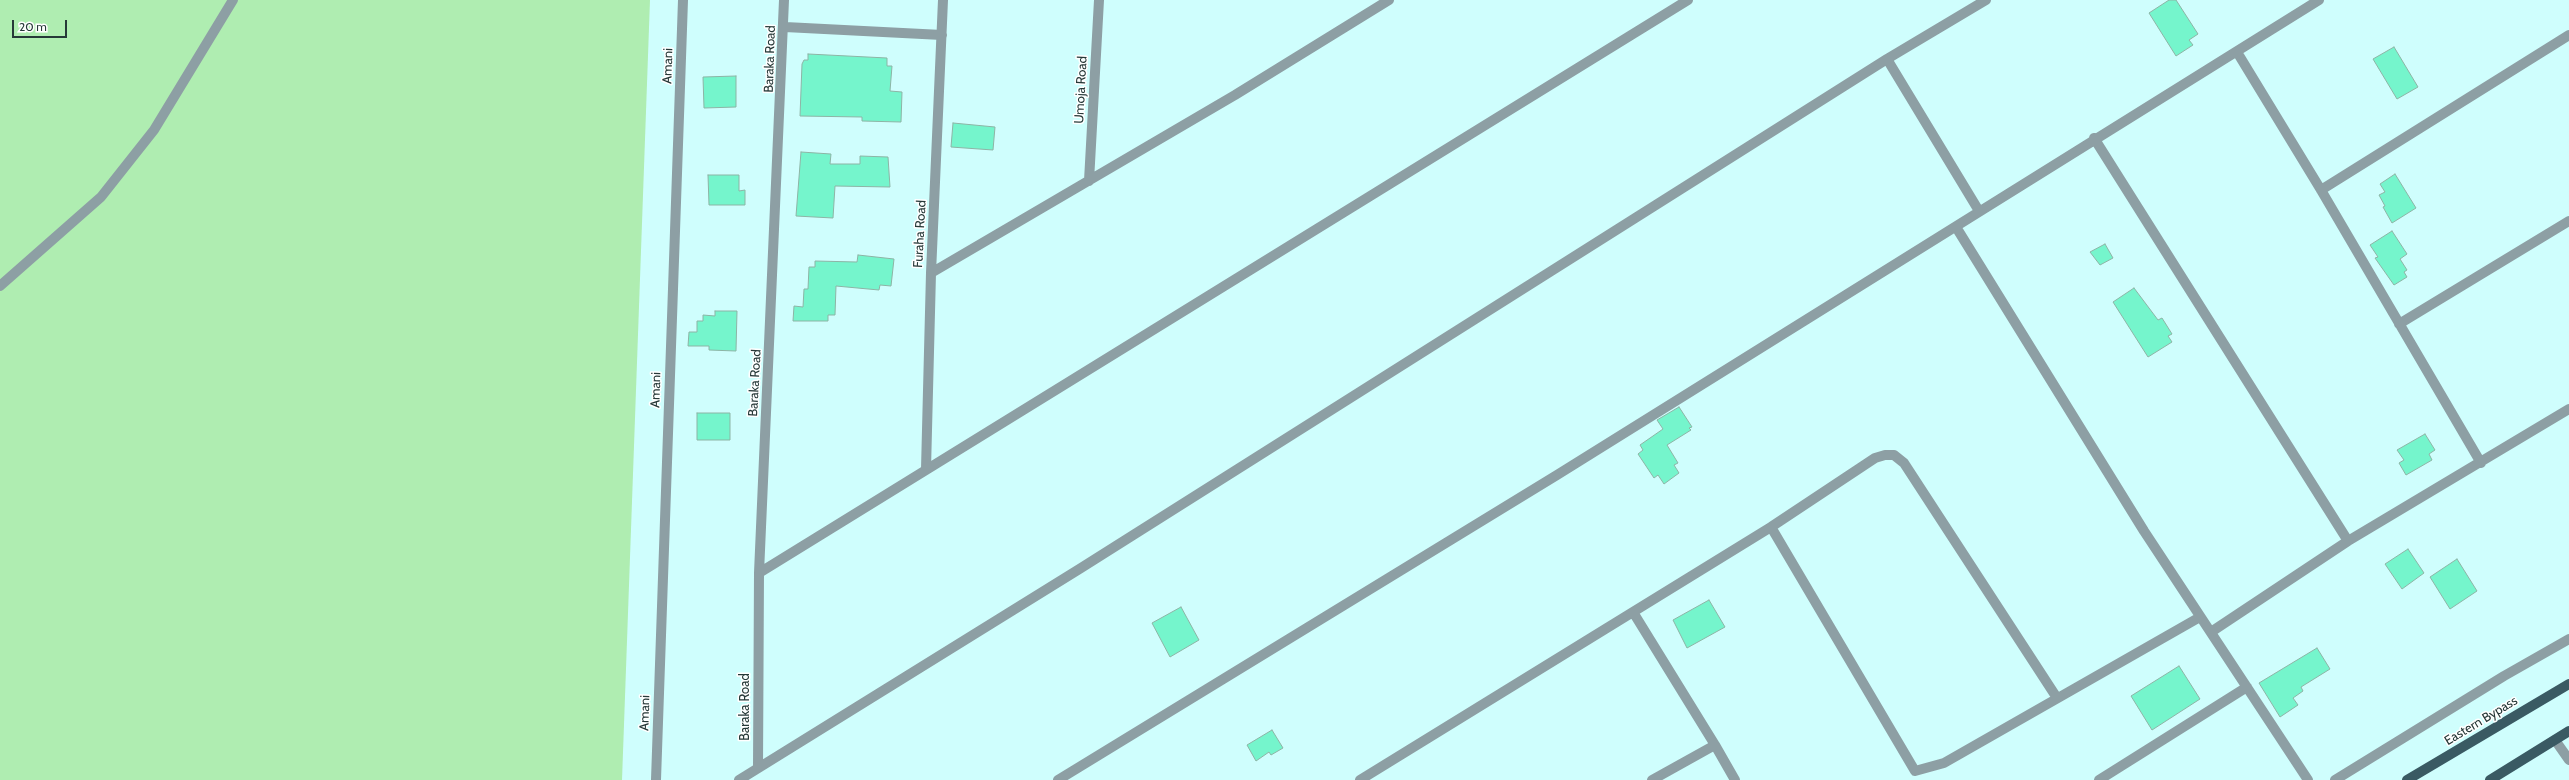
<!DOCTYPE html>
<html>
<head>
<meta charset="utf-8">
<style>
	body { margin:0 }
	#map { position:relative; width:2569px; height:780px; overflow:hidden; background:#cffefd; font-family:Cabin,sans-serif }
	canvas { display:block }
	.scale { position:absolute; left:12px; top:20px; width:55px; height:18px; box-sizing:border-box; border:2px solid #263938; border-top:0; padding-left:5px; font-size:12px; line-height:14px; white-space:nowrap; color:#263938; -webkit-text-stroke:3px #fff; paint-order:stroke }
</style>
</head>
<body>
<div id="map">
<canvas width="2569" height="780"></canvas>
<div class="scale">20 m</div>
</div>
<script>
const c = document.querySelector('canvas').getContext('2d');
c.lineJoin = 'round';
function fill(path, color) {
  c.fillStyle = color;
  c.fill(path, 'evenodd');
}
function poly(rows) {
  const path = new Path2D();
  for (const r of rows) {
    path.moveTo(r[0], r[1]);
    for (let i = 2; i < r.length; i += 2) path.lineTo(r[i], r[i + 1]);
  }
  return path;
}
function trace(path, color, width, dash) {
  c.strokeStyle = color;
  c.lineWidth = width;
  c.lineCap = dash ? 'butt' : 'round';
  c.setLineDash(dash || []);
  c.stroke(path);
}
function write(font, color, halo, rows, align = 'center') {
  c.font = font + ' Cabin,sans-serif';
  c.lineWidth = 3;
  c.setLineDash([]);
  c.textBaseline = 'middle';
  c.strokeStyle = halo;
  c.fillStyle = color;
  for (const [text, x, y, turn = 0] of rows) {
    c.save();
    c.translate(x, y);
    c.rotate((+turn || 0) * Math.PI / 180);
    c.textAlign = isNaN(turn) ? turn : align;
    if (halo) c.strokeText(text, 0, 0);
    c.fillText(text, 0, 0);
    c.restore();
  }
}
fill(poly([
	[0,0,650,0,622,780,0,780]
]), '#afedb1');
const building = poly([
	[2169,0,2176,0,2198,34,2189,40,2193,45,2176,56,2149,13,2169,0],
	[2394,47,2418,87,2397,99,2373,59,2394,47],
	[808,54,887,58,887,66,892,66,890,91,902,92,901,122,862,121,862,117,800,116,802,64,804,60,808,60,808,54],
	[736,76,736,107,704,108,703,77,736,76],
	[953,123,995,127,993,150,951,147,953,123],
	[801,152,831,154,830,164,860,164,860,156,888,157,890,187,835,186,833,218,796,216,801,152],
	[2395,174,2416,208,2392,223,2383,207,2385,206,2379,195,2385,192,2380,184,2395,174],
	[708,175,739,175,739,191,745,190,745,205,709,205,708,175],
	[2392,231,2407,254,2400,259,2407,270,2404,272,2407,277,2394,285,2375,258,2378,257,2370,245,2392,231],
	[2105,244,2113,258,2100,265,2090,252,2105,244],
	[858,255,894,259,891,286,880,285,879,290,836,286,835,315,828,315,828,321,793,321,794,306,803,307,804,289,808,289,809,267,815,267,815,261,857,262,858,255],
	[2134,288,2158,320,2162,318,2172,334,2168,336,2172,342,2148,357,2113,302,2134,288],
	[715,311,737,311,736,351,709,350,709,346,688,346,689,332,697,332,697,321,703,321,703,315,715,316,715,311],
	[1679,407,1692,427,1689,428,1691,430,1667,445,1678,463,1674,465,1679,473,1664,484,1658,475,1654,478,1638,454,1643,450,1640,445,1663,429,1657,420,1679,407],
	[697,413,730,413,730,440,697,440,697,413],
	[2425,434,2435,450,2429,454,2432,460,2406,475,2399,463,2404,460,2397,450,2425,434],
	[2408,549,2424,573,2402,589,2385,564,2408,549],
	[2457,559,2477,591,2450,609,2430,577,2457,559],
	[1709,600,1725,627,1687,648,1673,620,1709,600],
	[1181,607,1199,640,1170,657,1152,623,1181,607],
	[2317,648,2330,669,2301,687,2303,691,2293,698,2298,705,2280,717,2259,683,2317,648],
	[2179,666,2200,699,2152,730,2131,696,2179,666],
	[1272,730,1283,748,1271,755,1269,752,1256,761,1247,745,1272,730]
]);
fill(building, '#75f5cc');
trace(building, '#8db4a5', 1);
trace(poly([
	[785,27,942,35],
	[2237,52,2321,190,2481,463],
	[1887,59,1979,211],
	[2094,138,2348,541],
	[1089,181,1099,0],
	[2321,190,2569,35],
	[1956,227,2144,531,2308,780],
	[931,273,1235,95,1389,0],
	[0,286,101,197,154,130,233,0],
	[2399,324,2569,221],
	[926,469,931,273,943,0],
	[1771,527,1915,771,1944,763,2200,617],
	[759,573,1688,0],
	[1633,612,1715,745],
	[2211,632,2348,541,2569,409],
	[2555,740,2569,760],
	[758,767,759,573,784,0],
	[656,780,683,0],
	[739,780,1081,568,1887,59,1986,0],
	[1058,780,1557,475,2319,0],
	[1360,780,1771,527,1875,458,1885,455,1894,455,1904,463,2057,698],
	[1652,780,1715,745,1735,780],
	[2099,780,2247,687],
	[2335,780,2504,676,2569,639]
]), '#8d9fa4', 10);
trace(poly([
	[2407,780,2569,684],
	[2490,780,2569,731]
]), '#3a5a63', 10);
write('13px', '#263938', '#fff', [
	["Baraka Road",770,59,-88],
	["Amani",668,66,-88],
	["Umoja Road",1081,90,-87],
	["Furaha Road",920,234,-87],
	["Baraka Road",755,383,-87],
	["Amani",656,390,-88],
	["Baraka Road",745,707,-90],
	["Amani",645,713,-88],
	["Eastern Bypass",2481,721,-31]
]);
</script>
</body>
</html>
